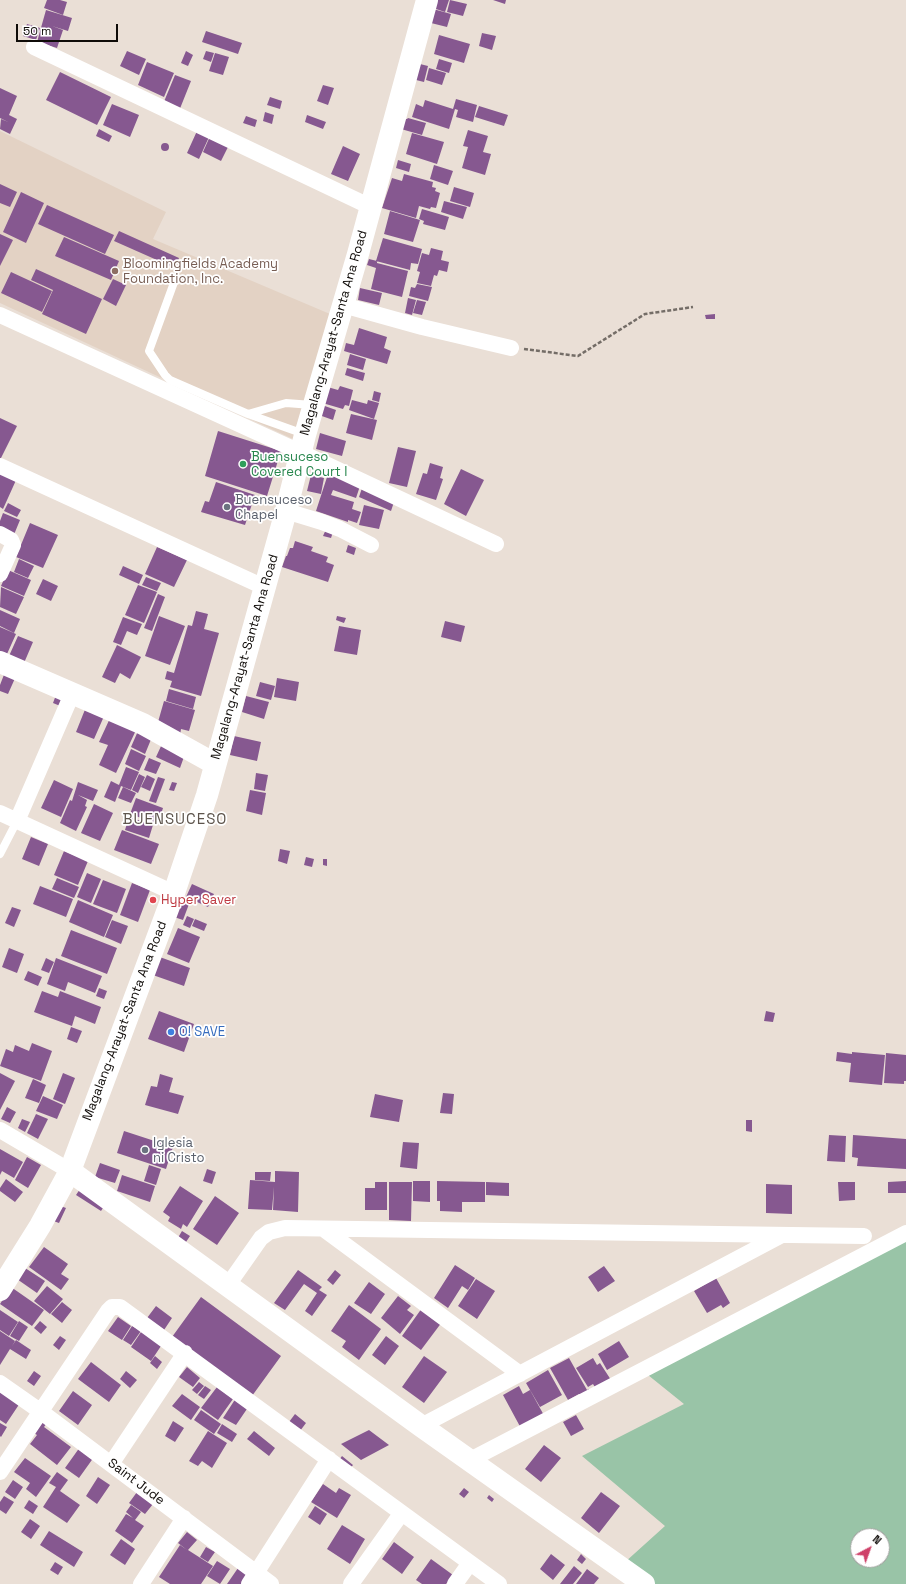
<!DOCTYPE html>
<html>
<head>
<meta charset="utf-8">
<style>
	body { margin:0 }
	#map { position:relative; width:906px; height:1584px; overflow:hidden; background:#eadfd6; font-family:"Space Grotesk",sans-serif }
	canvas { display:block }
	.north { position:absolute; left:850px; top:1528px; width:40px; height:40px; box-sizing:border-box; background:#fff; border:1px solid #9f9d9c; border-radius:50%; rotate:41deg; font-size:11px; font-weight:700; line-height:16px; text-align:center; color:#0f0b08 }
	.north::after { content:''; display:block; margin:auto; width:14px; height:18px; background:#cf4169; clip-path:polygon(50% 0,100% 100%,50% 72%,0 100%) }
	.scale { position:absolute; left:16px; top:24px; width:102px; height:18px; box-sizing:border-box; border:2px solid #0f0b08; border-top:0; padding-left:5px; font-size:12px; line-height:14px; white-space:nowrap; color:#0f0b08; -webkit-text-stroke:3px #fff; paint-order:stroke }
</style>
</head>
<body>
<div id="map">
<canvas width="906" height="1584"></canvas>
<div class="north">N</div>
<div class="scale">50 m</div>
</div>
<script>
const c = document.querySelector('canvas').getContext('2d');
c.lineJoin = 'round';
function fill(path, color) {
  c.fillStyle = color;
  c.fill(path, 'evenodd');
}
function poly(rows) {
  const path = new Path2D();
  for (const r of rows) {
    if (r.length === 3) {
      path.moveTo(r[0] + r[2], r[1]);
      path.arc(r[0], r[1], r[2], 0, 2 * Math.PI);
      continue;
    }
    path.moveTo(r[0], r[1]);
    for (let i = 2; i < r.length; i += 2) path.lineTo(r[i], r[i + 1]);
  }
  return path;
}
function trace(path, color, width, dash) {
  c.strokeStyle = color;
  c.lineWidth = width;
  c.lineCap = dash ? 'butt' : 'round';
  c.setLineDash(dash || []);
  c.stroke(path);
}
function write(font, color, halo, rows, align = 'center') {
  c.font = font + ' "Space Grotesk",sans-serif';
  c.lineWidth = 3.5;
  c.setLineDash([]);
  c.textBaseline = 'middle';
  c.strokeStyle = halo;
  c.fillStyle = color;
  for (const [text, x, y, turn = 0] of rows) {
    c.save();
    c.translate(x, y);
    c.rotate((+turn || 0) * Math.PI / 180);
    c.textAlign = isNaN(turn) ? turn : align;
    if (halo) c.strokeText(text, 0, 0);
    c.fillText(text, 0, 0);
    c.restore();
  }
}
fill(poly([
	[0,131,166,212,153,239,330,314,293,439,0,303]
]), '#e3d2c4');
fill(poly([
	[906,1240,906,1584,655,1584,624,1563,665,1526,582,1456,684,1404,648,1375],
	[858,1536,882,1536,882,1560,858,1560]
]), '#99c4a7');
fill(poly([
	[47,0,60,0,67,2,63,15,44,8],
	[432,0,449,0,445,12,430,7],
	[450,0,467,4,463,16,447,12],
	[493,0,506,0,505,4],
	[426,7,451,14,447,27,423,21],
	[46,10,72,18,68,31,52,26,63,30,57,48,37,42],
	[27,24,40,28,36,40,23,36],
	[206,31,242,43,238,54,202,42],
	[482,33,496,36,492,50,479,46],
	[439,35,470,44,464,63,434,54],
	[127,51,146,59,139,75,120,66],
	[186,51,193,55,188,66,181,63],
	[206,51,214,53,211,62,203,59],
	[215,53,229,57,223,75,209,71],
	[439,59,452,63,449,73,436,69],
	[147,62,174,73,164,97,138,85],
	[420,64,428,66,424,82,416,80],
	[429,68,446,73,442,85,426,80],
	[60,72,111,97,97,125,46,100],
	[175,75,191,81,179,111,163,104],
	[323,85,334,88,328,105,317,101],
	[0,88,17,96,9,115,17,119,10,134,0,129,1,119,8,122,0,118],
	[270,97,282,101,280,109,267,105],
	[456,99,477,105,473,122,456,117,458,110,455,109,449,129,412,117,416,104,423,107,425,100,453,109],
	[112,104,139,115,130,137,103,125],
	[479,106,508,115,504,126,475,117],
	[265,112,274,115,272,124,263,121],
	[307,115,326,122,323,129,305,122],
	[246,116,257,120,255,127,243,123],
	[408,118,426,123,422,135,401,129,404,119,407,119],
	[99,129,112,136,109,142,96,136],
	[468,130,488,136,483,152,491,154,485,175,462,168,468,147,463,146],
	[197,131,209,137,199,159,187,153],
	[412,133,444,142,437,164,406,154],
	[211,134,230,143,221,161,203,152],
	[165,147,4],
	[343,146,360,154,348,181,331,174],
	[398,160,411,164,409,172,396,168],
	[434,165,453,171,448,185,430,179],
	[404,174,433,182,432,187,436,188,435,191,440,193,436,208,431,207,430,209,419,206,416,218,382,208,392,178,402,181],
	[0,184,17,192,10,207,0,203],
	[454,187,474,193,470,207,450,201],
	[21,192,44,203,26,243,3,232],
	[444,201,467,207,463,219,441,212],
	[47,205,114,235,105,254,38,224],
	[422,209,449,217,445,230,423,224,424,221,419,219],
	[390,211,420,220,413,242,384,234],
	[119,231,179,258,175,268,114,241],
	[0,234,13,240,0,266],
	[64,237,119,261,111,280,55,256],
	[383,238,422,249,418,264,411,263,410,270,376,261],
	[431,248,443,251,441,260,449,262,447,272,439,270,437,276,434,275,431,286,417,283,420,272,417,271,422,253,429,255],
	[369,259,377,261,377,263,408,271,402,297,371,289,376,268,367,265],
	[36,269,102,299,86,334,42,314,53,290,31,280],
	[11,272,52,291,42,312,1,293],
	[113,279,126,285,116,306,103,299],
	[417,284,432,287,428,301,409,296,411,287,415,288],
	[360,288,382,293,379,305,358,300],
	[408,298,416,300,412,315,405,313],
	[417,300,426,302,422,315,413,313],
	[715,314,715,319,706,319,705,315],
	[359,328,387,337,384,348,391,351,387,364,344,351,346,343,354,345],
	[350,354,366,359,363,370,347,365],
	[347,368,365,373,363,381,345,375],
	[324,386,338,390,340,386,353,390,349,406,345,405,343,409,319,402],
	[374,391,381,393,379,402,372,400],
	[352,400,367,404,368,400,379,403,374,419,349,410],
	[322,405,336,410,333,420,319,415],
	[351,414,377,420,372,440,346,433],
	[0,418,17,426,0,460],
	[218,431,281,451,267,496,205,476],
	[320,433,346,441,342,456,316,449],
	[398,447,416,451,407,487,389,483],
	[430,463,443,467,440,478,443,479,436,500,416,494,423,473,427,474],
	[461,469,484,480,466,516,444,504],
	[0,470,17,478,3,509,0,507],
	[328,474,360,486,356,498,333,490,331,495,354,502,352,509,361,512,357,523,348,520,348,522,316,511],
	[311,475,324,478,321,494,307,491],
	[216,482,255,495,245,525,201,512,205,501,209,502],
	[362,488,394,502,391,511,359,497],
	[8,503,21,510,17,517,4,511],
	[364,505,384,510,379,529,359,525],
	[3,513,20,520,13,537,0,531,0,521],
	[30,523,58,535,43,568,16,557],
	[327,527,334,529,331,538,323,536],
	[295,541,313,547,311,551,328,557,326,562,334,565,328,582,282,567,286,556,287,556,290,548,293,548],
	[348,545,356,548,354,555,346,552],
	[157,547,187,560,174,587,145,574],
	[19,559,34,566,28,578,14,572],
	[123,566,143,575,139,584,119,575],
	[8,570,31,580,24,596,1,586],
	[146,577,161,583,157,591,142,585],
	[43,579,58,586,51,601,36,594],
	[138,585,157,592,144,623,125,615],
	[1,587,24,597,16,614,0,607],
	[158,594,165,597,152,631,144,628],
	[0,610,20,619,14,633,0,626],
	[196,611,208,614,204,629,219,633,201,696,170,687,172,681,165,679,167,671,174,673,188,625,192,626],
	[159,616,185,626,170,665,145,656],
	[337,616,346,618,344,623,336,620],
	[123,617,142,624,137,635,127,631,121,645,113,642],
	[445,621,465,626,461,642,441,637],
	[339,626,361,630,357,655,334,651],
	[0,627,16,634,7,654,0,651],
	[18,636,33,642,24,663,9,656],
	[117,645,141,657,130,679,120,673,115,683,102,677],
	[5,672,16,676,8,694,0,691,0,685],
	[277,678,299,682,296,701,274,697],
	[260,682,275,686,271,700,256,696],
	[169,689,196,697,193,709,166,701],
	[56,695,68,700,65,708,53,703],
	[246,696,269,702,264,719,242,712],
	[164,701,195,710,189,731,181,729,180,736,158,722],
	[86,707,105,714,94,739,76,732],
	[111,716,137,728,116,773,99,765,108,745,99,742],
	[138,731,152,737,145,754,131,747],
	[234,736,261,742,257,761,230,755],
	[162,744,185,754,180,768,156,757],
	[131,749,146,756,139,771,125,764],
	[149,758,161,763,156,774,144,770],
	[126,767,139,772,131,790,121,786,115,802,104,797,111,781,119,785],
	[256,773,268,775,265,791,254,789],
	[139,774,145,777,138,793,132,790],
	[147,775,155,779,150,791,141,787],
	[158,777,165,779,156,803,149,801],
	[54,780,73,789,61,817,41,808],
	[78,782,98,790,93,801,78,795,87,800,85,806,87,807,76,831,60,823,70,800,72,801],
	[172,782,177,783,174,791,169,790],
	[123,787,136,793,131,803,118,798],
	[250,790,266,793,262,815,246,811],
	[136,798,163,808,158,824,130,814],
	[94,804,113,813,100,841,81,833],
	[129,817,153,825,149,838,125,830],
	[122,830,159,844,151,864,114,850],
	[31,837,48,844,39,866,22,859],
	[280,849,290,851,287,864,278,861],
	[64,851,88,861,78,885,54,875],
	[306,857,314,859,312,867,304,865],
	[323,859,327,859,327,866,323,865],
	[87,873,101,879,91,903,77,897],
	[57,878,79,887,74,898,52,889],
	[103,880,126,889,117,913,93,904],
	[132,883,150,890,138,922,120,915],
	[192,884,214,894,208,907,186,897],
	[40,886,73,899,66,917,33,904],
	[178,899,189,904,183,920,171,916],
	[78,900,113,915,104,937,69,922],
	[12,907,21,910,14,927,5,923],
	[187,916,194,919,190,928,183,925],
	[195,919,207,924,204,931,192,926],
	[112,920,128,926,121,944,105,937],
	[178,928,200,937,189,963,167,954],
	[71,930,117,948,107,974,61,956],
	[9,948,24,954,17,973,2,967],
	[157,956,190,968,184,986,150,974],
	[46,958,54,962,49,973,41,970],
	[56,958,102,976,95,993,68,982,65,991,47,984],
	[28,971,42,977,38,986,24,980],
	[99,988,107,991,104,999,96,996],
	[42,991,58,997,60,991,101,1007,95,1024,75,1016,72,1026,34,1012],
	[159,1011,194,1024,184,1052,148,1039],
	[766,1011,775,1013,773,1022,764,1021],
	[71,1027,82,1031,77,1043,67,1039],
	[32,1043,52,1051,41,1081,0,1066,6,1049,13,1052,15,1045,29,1051],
	[837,1052,852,1054,852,1052,885,1055,882,1085,849,1082,851,1063,836,1061],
	[886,1053,906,1055,906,1081,904,1081,904,1084,884,1083],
	[0,1073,15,1081,0,1110],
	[63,1073,75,1078,65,1104,53,1099],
	[160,1074,173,1078,169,1092,184,1096,178,1114,145,1105,151,1086,157,1087],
	[33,1079,46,1085,39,1103,25,1098],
	[443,1093,454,1094,452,1114,440,1113],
	[375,1094,403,1100,399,1122,370,1117],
	[43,1096,63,1105,57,1119,36,1111],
	[7,1107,16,1112,10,1123,1,1119],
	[36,1114,48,1119,38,1139,27,1133],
	[22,1119,30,1122,25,1132,18,1128],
	[746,1120,752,1120,752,1132,746,1131],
	[124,1131,173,1147,166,1169,117,1153],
	[829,1135,846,1136,845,1162,827,1161],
	[853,1135,906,1139,906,1169,857,1166,858,1158,852,1157],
	[403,1142,419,1143,417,1169,400,1167],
	[0,1149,23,1162,14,1178,2,1171,0,1175],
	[27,1157,41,1165,28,1188,15,1180],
	[100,1163,120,1170,115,1183,95,1177],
	[149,1165,161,1169,156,1185,144,1181],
	[207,1169,216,1172,212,1184,203,1181],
	[275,1171,299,1172,298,1212,273,1210,274,1187,272,1210,248,1209,250,1180,275,1182],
	[255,1172,271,1172,270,1181,255,1180],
	[122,1175,155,1186,150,1202,117,1191],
	[6,1179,23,1192,15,1202,0,1191,0,1188],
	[413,1181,430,1181,430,1202,413,1201],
	[437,1181,485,1182,485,1202,462,1202,462,1212,440,1211,440,1201,437,1201],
	[906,1181,906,1193,888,1193,888,1182],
	[375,1182,387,1182,387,1210,365,1210,365,1188,375,1188],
	[389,1182,412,1182,411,1221,389,1220],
	[486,1182,509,1183,509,1196,486,1195],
	[838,1182,855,1182,855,1200,839,1201],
	[766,1184,792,1185,792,1214,766,1213],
	[180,1186,203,1201,187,1227,183,1224,181,1229,168,1221,170,1217,163,1212],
	[80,1189,105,1205,101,1211,76,1195],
	[215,1196,239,1213,217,1245,193,1229],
	[55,1204,66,1208,59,1223,48,1219],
	[182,1231,190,1236,184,1245,176,1241],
	[44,1247,68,1264,61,1274,69,1279,61,1290,29,1267],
	[455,1265,475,1278,468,1290,462,1286,448,1308,434,1298],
	[22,1266,45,1281,37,1293,14,1277],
	[604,1266,615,1281,598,1292,588,1277],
	[298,1270,322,1287,319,1290,327,1295,312,1316,305,1311,317,1293,304,1284,285,1310,274,1303],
	[335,1270,341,1275,333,1285,327,1280],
	[716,1278,730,1303,723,1308,721,1305,707,1313,694,1291],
	[476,1279,495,1291,477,1319,458,1306],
	[369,1282,385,1294,371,1314,354,1303],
	[47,1286,63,1299,50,1314,34,1301],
	[11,1287,44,1310,32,1326,0,1304],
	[398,1296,411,1306,407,1310,414,1315,400,1334,381,1318],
	[201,1297,281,1356,252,1396,172,1337],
	[62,1302,72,1310,62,1323,51,1314],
	[349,1305,381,1329,359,1360,342,1347,346,1341,331,1331],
	[156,1306,172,1318,164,1330,147,1318],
	[422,1308,442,1322,421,1350,402,1336],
	[0,1310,18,1322,9,1336,0,1330],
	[118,1317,131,1326,122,1340,108,1331],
	[19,1321,28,1327,19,1341,10,1336],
	[40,1321,47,1327,41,1334,34,1328],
	[132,1326,141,1331,131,1345,123,1340],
	[143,1329,163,1343,151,1361,131,1347],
	[0,1331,15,1341,12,1346,16,1340,31,1350,26,1359,10,1349,0,1365],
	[60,1336,66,1340,59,1350,53,1345],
	[386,1336,399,1346,385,1365,372,1355],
	[619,1341,629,1357,607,1370,598,1354],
	[155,1356,162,1362,157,1369,150,1363],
	[424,1356,447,1372,424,1403,402,1387],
	[569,1358,587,1390,589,1389,592,1395,579,1394,568,1400,550,1368],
	[593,1358,597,1365,600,1363,611,1380,596,1389,593,1384,588,1387,576,1368],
	[91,1362,121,1385,109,1402,78,1379],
	[187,1367,200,1378,193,1387,179,1377],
	[548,1370,562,1395,540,1407,526,1383],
	[34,1371,41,1376,34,1386,27,1381],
	[126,1371,137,1380,130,1388,120,1379],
	[199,1382,204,1386,197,1394,192,1390],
	[205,1386,211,1390,204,1399,198,1395],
	[519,1386,523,1394,530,1390,546,1419,523,1432,503,1395],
	[217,1387,233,1399,218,1420,201,1408],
	[0,1389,20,1403,6,1424,0,1420],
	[73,1391,92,1405,78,1425,59,1411],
	[182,1394,200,1407,191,1420,172,1406],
	[236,1398,249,1406,236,1425,223,1418],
	[201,1410,221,1424,214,1434,194,1420],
	[295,1414,306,1423,300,1431,289,1422],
	[576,1415,584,1429,571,1436,563,1422],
	[41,1418,47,1423,44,1427,71,1447,57,1465,30,1444,37,1435,31,1431],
	[173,1421,184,1428,175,1442,165,1436],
	[0,1423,7,1427,1,1437,0,1436],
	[222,1424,237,1434,232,1442,217,1433],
	[369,1430,389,1445,361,1460,341,1444],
	[208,1431,227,1443,212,1468,202,1461,198,1466,189,1461],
	[254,1431,275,1448,269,1456,247,1439],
	[544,1445,561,1458,541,1482,525,1469],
	[80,1447,94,1457,79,1478,65,1468],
	[342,1456,353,1465,348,1471,337,1463],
	[25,1458,51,1476,36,1497,26,1489,30,1483,14,1472],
	[57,1472,68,1480,60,1491,80,1505,67,1523,43,1507,56,1487,49,1483],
	[98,1477,110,1485,97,1504,86,1496],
	[13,1480,23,1487,15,1499,5,1492],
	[323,1484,336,1493,339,1488,351,1495,337,1518,311,1502],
	[464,1488,469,1492,464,1498,459,1494],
	[137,1492,153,1504,145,1514,129,1503],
	[601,1492,620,1506,599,1533,581,1518],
	[489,1495,494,1499,492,1502,487,1498],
	[4,1496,14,1502,6,1514,0,1510,0,1502],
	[29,1500,38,1506,33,1514,24,1508],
	[131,1505,141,1512,135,1520,144,1526,132,1543,115,1531,126,1514,133,1518,126,1512],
	[315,1506,327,1514,320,1525,308,1517],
	[30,1519,40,1526,31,1539,21,1532],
	[342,1525,365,1539,350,1564,327,1549],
	[49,1531,83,1552,74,1567,40,1545],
	[187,1532,197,1540,188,1550,213,1566,201,1584,170,1584,159,1577,180,1545,187,1550,178,1543],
	[121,1539,135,1549,125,1565,110,1555],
	[394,1542,414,1557,402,1574,382,1559],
	[206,1547,215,1552,208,1562,200,1557],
	[551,1554,565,1565,553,1580,540,1569],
	[581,1554,586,1559,582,1564,577,1560],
	[431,1559,453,1575,446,1584,422,1584,416,1580],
	[217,1561,230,1569,220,1584,207,1576],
	[55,1562,63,1567,58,1575,50,1570],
	[574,1566,582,1573,573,1584,560,1584],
	[238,1568,251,1577,247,1584,227,1584],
	[587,1569,599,1578,594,1584,576,1584]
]), '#865890');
trace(poly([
	[524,349,578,356,645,314,693,307]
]), '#746d67', 2.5, [4, 2]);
trace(poly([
	[176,277,149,351,165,375,170,380,248,414,304,434],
	[248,414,286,403,312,405],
	[0,854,17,821]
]), '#fff', 8);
trace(poly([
	[34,47,371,207],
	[343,305,422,327,511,348],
	[0,315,300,452,496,544],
	[0,466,264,587],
	[286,511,322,522,340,529,371,545],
	[0,534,11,540,13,545,0,574],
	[0,813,174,893],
	[17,821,72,694],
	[0,1130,70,1171],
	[325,1230,520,1374],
	[228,1285,261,1238,269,1232,285,1228,864,1236],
	[0,1383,40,1411,271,1584],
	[421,1426,782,1235],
	[470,1460,906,1233],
	[111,1464,185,1353],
	[0,1472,108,1311,112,1307,120,1307,499,1584],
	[141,1584,184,1518],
	[249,1584,329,1459],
	[351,1584,401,1514],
	[455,1584,470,1563]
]), '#fff', 16);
trace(poly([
	[0,662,143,724,215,764],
	[70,1171,421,1426,644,1584]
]), '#fff', 22);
trace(poly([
	[0,1290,40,1226,70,1171,174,893,207,795,286,511,305,435,358,254,427,0]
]), '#fff', 22);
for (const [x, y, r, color] of [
	[115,271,4,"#8d6e63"],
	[243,464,4,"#2e9e5b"],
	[227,507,4,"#6b7280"],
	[153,900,4,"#e0444e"],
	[171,1032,4,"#3f7fe0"],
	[145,1150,4,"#6b7280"]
]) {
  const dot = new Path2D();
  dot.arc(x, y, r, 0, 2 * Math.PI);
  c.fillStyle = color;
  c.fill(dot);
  trace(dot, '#fff', 1.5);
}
write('13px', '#785e54', '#fff', [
	["Bloomingfields Academy",123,264],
	["Foundation, Inc.",123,279]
], 'left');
write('13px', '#0f0b08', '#fff', [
	["Magalang-Arayat-Santa Ana Road",334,333,-74],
	["Magalang-Arayat-Santa Ana Road",245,657,-74],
	["Magalang-Arayat-Santa Ana Road",125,1021,-69],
	["Saint Jude",136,1482,37]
]);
write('13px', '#27864d', '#fff', [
	["Buensuceso",251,457],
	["Covered Court I",251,472]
], 'left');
write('13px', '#5b616d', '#fff', [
	["Buensuceso",235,500],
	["Chapel",235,515],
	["Iglesia",153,1143],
	["ni Cristo",153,1158]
], 'left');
write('13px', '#be3a42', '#fff', [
	["Hyper Saver",161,900]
], 'left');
write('13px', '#366cbe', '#fff', [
	["O! SAVE",179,1032]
], 'left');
c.letterSpacing = '1px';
write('15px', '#5e554d', '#fff', [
	["BUENSUCESO",175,820]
]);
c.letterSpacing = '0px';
</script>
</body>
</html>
